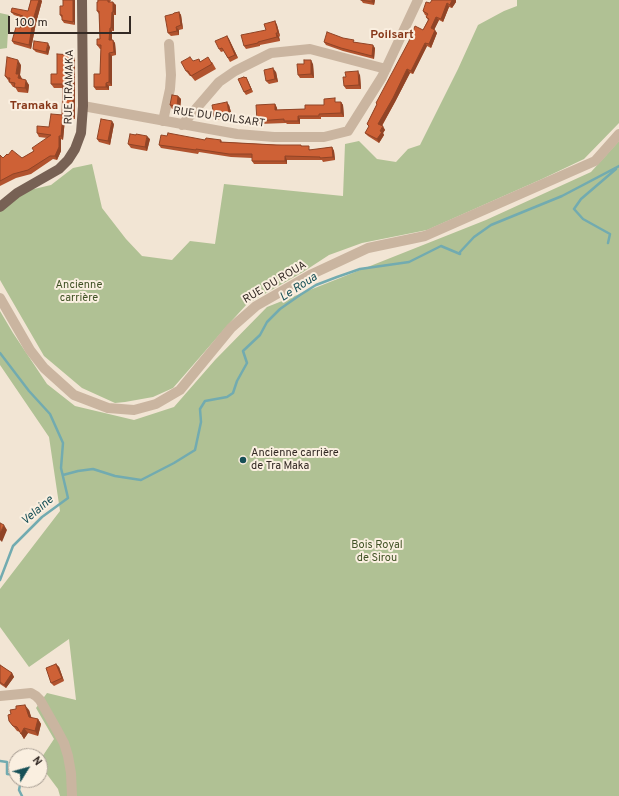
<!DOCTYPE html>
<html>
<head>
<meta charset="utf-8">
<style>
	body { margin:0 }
	#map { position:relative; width:619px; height:796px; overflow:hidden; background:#f2e5d4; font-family:Overpass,sans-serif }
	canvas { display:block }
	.north { position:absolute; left:8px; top:748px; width:40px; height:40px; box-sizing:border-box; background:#faefe0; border:1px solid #aaa095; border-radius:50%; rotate:53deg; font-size:11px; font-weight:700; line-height:16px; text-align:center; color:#332924 }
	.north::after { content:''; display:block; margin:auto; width:14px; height:18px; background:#175057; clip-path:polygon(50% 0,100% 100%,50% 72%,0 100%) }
	.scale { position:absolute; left:8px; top:16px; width:123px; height:18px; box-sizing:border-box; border:2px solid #332924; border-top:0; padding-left:5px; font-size:12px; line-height:14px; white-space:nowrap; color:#332924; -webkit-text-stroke:3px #faefe0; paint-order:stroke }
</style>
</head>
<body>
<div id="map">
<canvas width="619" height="796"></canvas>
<div class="north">N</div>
<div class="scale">100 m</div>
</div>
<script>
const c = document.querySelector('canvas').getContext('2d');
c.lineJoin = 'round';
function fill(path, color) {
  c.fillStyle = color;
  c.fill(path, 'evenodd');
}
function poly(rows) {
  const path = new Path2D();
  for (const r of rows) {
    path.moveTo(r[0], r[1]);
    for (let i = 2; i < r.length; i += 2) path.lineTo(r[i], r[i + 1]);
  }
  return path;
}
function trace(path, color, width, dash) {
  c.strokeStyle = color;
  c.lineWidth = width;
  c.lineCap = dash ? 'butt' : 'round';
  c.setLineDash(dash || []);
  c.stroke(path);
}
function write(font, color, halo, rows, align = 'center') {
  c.font = font + ' Overpass,sans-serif';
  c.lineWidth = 4;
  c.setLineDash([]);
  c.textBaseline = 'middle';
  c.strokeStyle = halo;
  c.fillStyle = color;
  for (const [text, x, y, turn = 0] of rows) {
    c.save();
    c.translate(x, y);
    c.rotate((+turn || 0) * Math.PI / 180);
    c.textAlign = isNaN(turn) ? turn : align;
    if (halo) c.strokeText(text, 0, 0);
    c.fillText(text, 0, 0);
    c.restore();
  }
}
fill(poly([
	[517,0,619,0,619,123,584,159,542,179,427,230,362,243,329,255,303,272,247,304,227,326,173,388,153,397,125,402,115,403,82,388,44,356,0,280,0,207,17,193,51,185,73,168,92,164,102,208,126,239,142,256,172,260,190,241,215,244,224,184,343,196,345,144,359,141,377,159,396,162,408,149,420,145,458,69,478,25,504,11,517,6],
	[0,13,9,15,7,48,0,49],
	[619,141,619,796,60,796,58,789,40,765,40,760,54,739,36,708,47,693,76,700,69,639,29,667,0,627,0,589,60,511,49,437,0,365,0,311,13,333,47,384,75,406,134,420,174,407,215,360,267,307,486,220,591,172]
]), '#b0c194');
trace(poly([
	[608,243,610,234,583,219,574,209,581,199,616,169],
	[0,353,29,391,50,414,63,443,61,468,68,498,42,517,13,546,0,580],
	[63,475,78,471,93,469,115,476,141,480,174,463,195,450,201,422,200,409,205,401,227,397,233,393,237,381,247,363,243,351,260,335,267,322,280,309,300,295,316,285,337,277,360,269,409,262,441,246,460,254,460,252,474,237,491,225,562,196,619,166],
	[0,761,7,762,7,774,16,775],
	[21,780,19,790,22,796]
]), '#72abb0', 2.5);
trace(poly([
	[83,106,237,134,274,137,324,137,348,131,382,77,417,2,418,0],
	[163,121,170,89,171,75,169,44],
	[182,125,219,82,235,71,271,53,310,49,386,69],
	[0,298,30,350,44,368,74,395,108,408,134,410,156,404,180,390,231,328,256,306,310,275,368,248,425,236,595,161,619,134],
	[0,696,31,693,36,696,40,700,57,730,64,743,68,756,71,773,72,796]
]), '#cab5a0', 10);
trace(poly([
	[0,207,17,193,59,169,68,160,75,149,81,133,83,106,82,0]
]), '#776154', 10);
fill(poly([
	[31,0,41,0,42,1,36,23,31,49,14,44,12,41,20,28,23,18,14,15,11,12,28,11],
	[98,0,111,0,110,2,116,5,116,15,114,15,114,31,112,31,112,40,115,43,116,55,112,56,112,86,109,86,109,90,96,90,94,87,100,74,101,49,100,49,97,45,100,39,99,14,97,11],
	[361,0,375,0,374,5,363,3],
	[456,0,456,2,452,8,449,7,443,22,439,20,434,30,437,33,431,48,427,46,413,74,410,73,395,102,382,126,385,130,383,133,384,135,379,143,368,136,365,133,369,127,367,124,377,104,376,103,423,30,428,20,426,17,427,16,425,15,423,11,430,3],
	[63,6,75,25,64,23,62,20,62,18,60,15],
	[179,12,181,15,183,29,179,30,179,35,171,36,168,33,173,14],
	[275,21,277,25,280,36,279,37,280,41,260,45,260,46,246,49,244,46,266,30],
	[227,36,229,39,238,58,230,62,224,51,221,52,219,49],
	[324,42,355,42,375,48,374,59,343,51,326,45],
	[50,47,48,55,36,52,33,49],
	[73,55,75,58,75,119,65,118,63,140,61,139,61,151,57,160,53,159,31,174,16,178,0,186,0,155,3,158,8,155,22,158,34,151,47,138,39,137,37,133,49,127,62,115,62,88,54,88,51,84,57,74],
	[193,61,212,62,216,69,195,81,191,76,190,76,186,71],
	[313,64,314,78,300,78,298,75],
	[21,65,20,75,22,79,29,85,28,93,18,92,15,87,13,87,5,76],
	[276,72,278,82,269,84,266,81],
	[360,75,361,89,346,89,344,86],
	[246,77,248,81,253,92,246,95,244,92,245,78],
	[178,96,181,99,180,109,172,109,170,105],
	[337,102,341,102,343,105,344,117,321,117,321,119,300,119,300,124,287,124,286,123,259,124,257,121,275,104,277,108,277,110,305,109],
	[229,105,232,116,216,120,214,117],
	[114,124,110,145,99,142,97,139],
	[150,139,147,151,131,148,128,144],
	[205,140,221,140,222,142,302,146,311,150,332,147,334,151,335,160,323,162,322,160,287,160,287,164,254,164,252,161,252,158,231,157,199,152,198,154,161,148,159,145],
	[56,664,59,667,64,681,54,686,51,683],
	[0,665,12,673,14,677,6,688,0,684],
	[29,710,31,718,38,719,41,724,38,736,28,733,24,739,20,732,17,731,9,721]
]), '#b1532e');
fill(poly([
	[39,0,41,0,42,1,36,23,31,49,29,45,33,20],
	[73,0,75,0,75,25,73,22],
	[372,0,375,0,374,5,372,2],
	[452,0,456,0,456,2,452,8,450,5],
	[113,2,116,5,116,15,113,12],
	[447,3,449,7,443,22,441,19],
	[112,12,114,15,114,31,111,28],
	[179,12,181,15,183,29,181,25],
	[436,17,439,20,433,32,431,28],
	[275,21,277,25,280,36,278,33],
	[176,27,179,30,179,35,177,31],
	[110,28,112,31,112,43,109,40],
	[435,30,437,33,431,48,429,44],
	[276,33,279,37,280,41,277,37],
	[227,36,229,39,238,58,235,55],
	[113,40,115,43,116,55,114,52],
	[48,43,50,47,48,55,46,52],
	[425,43,427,46,413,74,411,71],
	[373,45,375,48,374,59,372,56],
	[109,53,112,56,112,86,109,82],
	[73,55,75,58,75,119,73,115],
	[18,60,21,65,20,75,22,79,22,83,16,74],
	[311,60,313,64,314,78,311,74],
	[273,68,276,72,278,82,275,79],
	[407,69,410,73,395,102,381,127,378,124],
	[358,71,360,75,361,89,359,85],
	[246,77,248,81,253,92,251,89],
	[26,80,29,85,28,93,25,88],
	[106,83,109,86,109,90,106,87],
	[178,96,181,99,180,109,177,106],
	[227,102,229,105,232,116,229,113],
	[341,102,343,105,344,117,341,113],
	[275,104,277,108,278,114,275,110],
	[63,115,65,119,63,140,61,136],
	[298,116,300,119,300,124,298,121],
	[112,121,114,124,110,145,108,141],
	[383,126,385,130,383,133,384,135,379,143,377,139],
	[59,136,61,139,61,151,57,160,55,156],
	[147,136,150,139,147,151,145,147],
	[332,147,334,151,335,160,333,157],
	[285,156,287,160,287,164,285,161],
	[4,525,7,530,2,542,0,540,0,533],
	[56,664,59,667,64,681,62,678],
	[12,673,14,677,6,688,4,685],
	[25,705,29,710,33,722,29,717],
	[38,719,41,724,38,736,35,731],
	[24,728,28,733,24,739,21,734]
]), '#904426');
const building = poly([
	[31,0,39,0,33,20,29,45,12,41,16,27,20,28,23,16,11,12,12,8,28,11,31,0],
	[63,0,73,0,73,22,62,20,62,15,60,15,60,6,63,6,63,0],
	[98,0,108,0,108,2,113,2,113,12,112,12,111,28,110,28,109,40,113,40,114,52,109,53,109,82,106,83,106,87,94,87,94,74,100,74,101,45,97,45,97,39,100,39,99,11,97,11,97,2,98,2,98,0],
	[361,0,372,0,372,2,361,0],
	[432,0,452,0,450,5,447,3,441,19,436,17,431,28,435,30,429,44,425,43,411,71,407,69,393,98,378,124,383,126,380,131,382,132,377,139,365,133,369,126,367,124,377,104,376,103,409,41,415,26,423,30,429,19,426,17,428,14,423,11,426,2,430,3,432,0],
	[179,12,181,25,176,27,177,31,168,33,165,16,173,14,174,13,179,12],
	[275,21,278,33,276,33,277,37,258,42,258,43,244,46,241,35,266,30,264,24,275,21],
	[327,32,343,38,354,40,353,42,373,45,372,56,341,48,324,42,327,32],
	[227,36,235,55,228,58,222,48,219,49,215,41,227,36],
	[34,41,48,43,46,52,33,49,34,41],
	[57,54,73,55,73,115,62,115,63,84,51,84,51,74,57,74,57,54],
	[7,57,18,60,16,74,19,74,18,78,26,80,25,88,14,87,15,83,9,82,10,78,7,78,7,77,5,76,7,57],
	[190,57,193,61,199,59,200,62,208,57,212,64,191,76,188,71,186,71,181,62,190,57],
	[304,60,311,60,311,74,298,75,297,64,304,64,304,60],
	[273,68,275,79,266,81,264,70,273,68],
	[358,71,359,85,344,86,343,77,346,77,345,72,358,71],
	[244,77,245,78,246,77,251,89,244,92,238,79,244,77],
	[172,95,178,96,177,106,170,105,172,95],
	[335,98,335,102,341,102,341,113,319,114,319,116,298,116,298,121,284,121,284,119,257,121,256,105,275,104,275,110,305,109,305,105,324,105,324,99,335,98],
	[227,102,229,113,214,117,212,105,227,102],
	[51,114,63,115,61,136,59,136,59,147,55,156,50,156,28,170,13,174,0,181,0,155,3,158,7,154,8,155,12,150,22,158,34,151,32,148,51,135,37,133,37,126,49,127,51,114],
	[101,119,112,121,108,141,97,139,101,119],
	[168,133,205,140,206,138,221,140,220,142,276,145,301,145,301,146,309,146,309,150,332,147,333,157,320,158,320,157,285,156,285,161,252,161,252,154,229,154,196,149,196,150,159,145,161,135,167,136,168,133],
	[130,134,136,135,136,134,147,136,145,147,128,144,130,134],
	[0,523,4,525,0,533,0,523],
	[56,664,62,678,51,683,46,668,56,664],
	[0,665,12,673,4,685,0,682,0,665],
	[25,705,29,717,38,719,35,731,24,728,21,734,17,727,13,726,9,721,8,715,11,714,10,710,16,709,16,706,25,705]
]);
fill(building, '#ce6136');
trace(building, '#904426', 1);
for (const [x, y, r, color] of [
	[243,460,4,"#175057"]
]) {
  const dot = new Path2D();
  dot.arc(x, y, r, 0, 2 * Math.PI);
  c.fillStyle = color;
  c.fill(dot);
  trace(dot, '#faefe0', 1.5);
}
write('11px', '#332924', '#faefe0', [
	["RUE TRAMAKA",70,87,-89],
	["RUE DU POILSART",219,118,8],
	["RUE DU ROUA",275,283,-31]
]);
write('11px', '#415326', '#faefe0', [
	["Ancienne",79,286],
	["carrière",79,299],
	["Bois Royal",377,546],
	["de Sirou",377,559]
]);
write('11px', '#332924', '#faefe0', [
	["Ancienne carrière",251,454],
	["de Tra Maka",251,467]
], 'left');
write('bold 12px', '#873718', '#faefe0', [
	["Poilsart",392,36],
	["Tramaka",34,107]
]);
write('italic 12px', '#175057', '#faefe0', [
	["Le Roua",299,288,-33],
	["Velaine",38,511,-41]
]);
</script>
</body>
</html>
